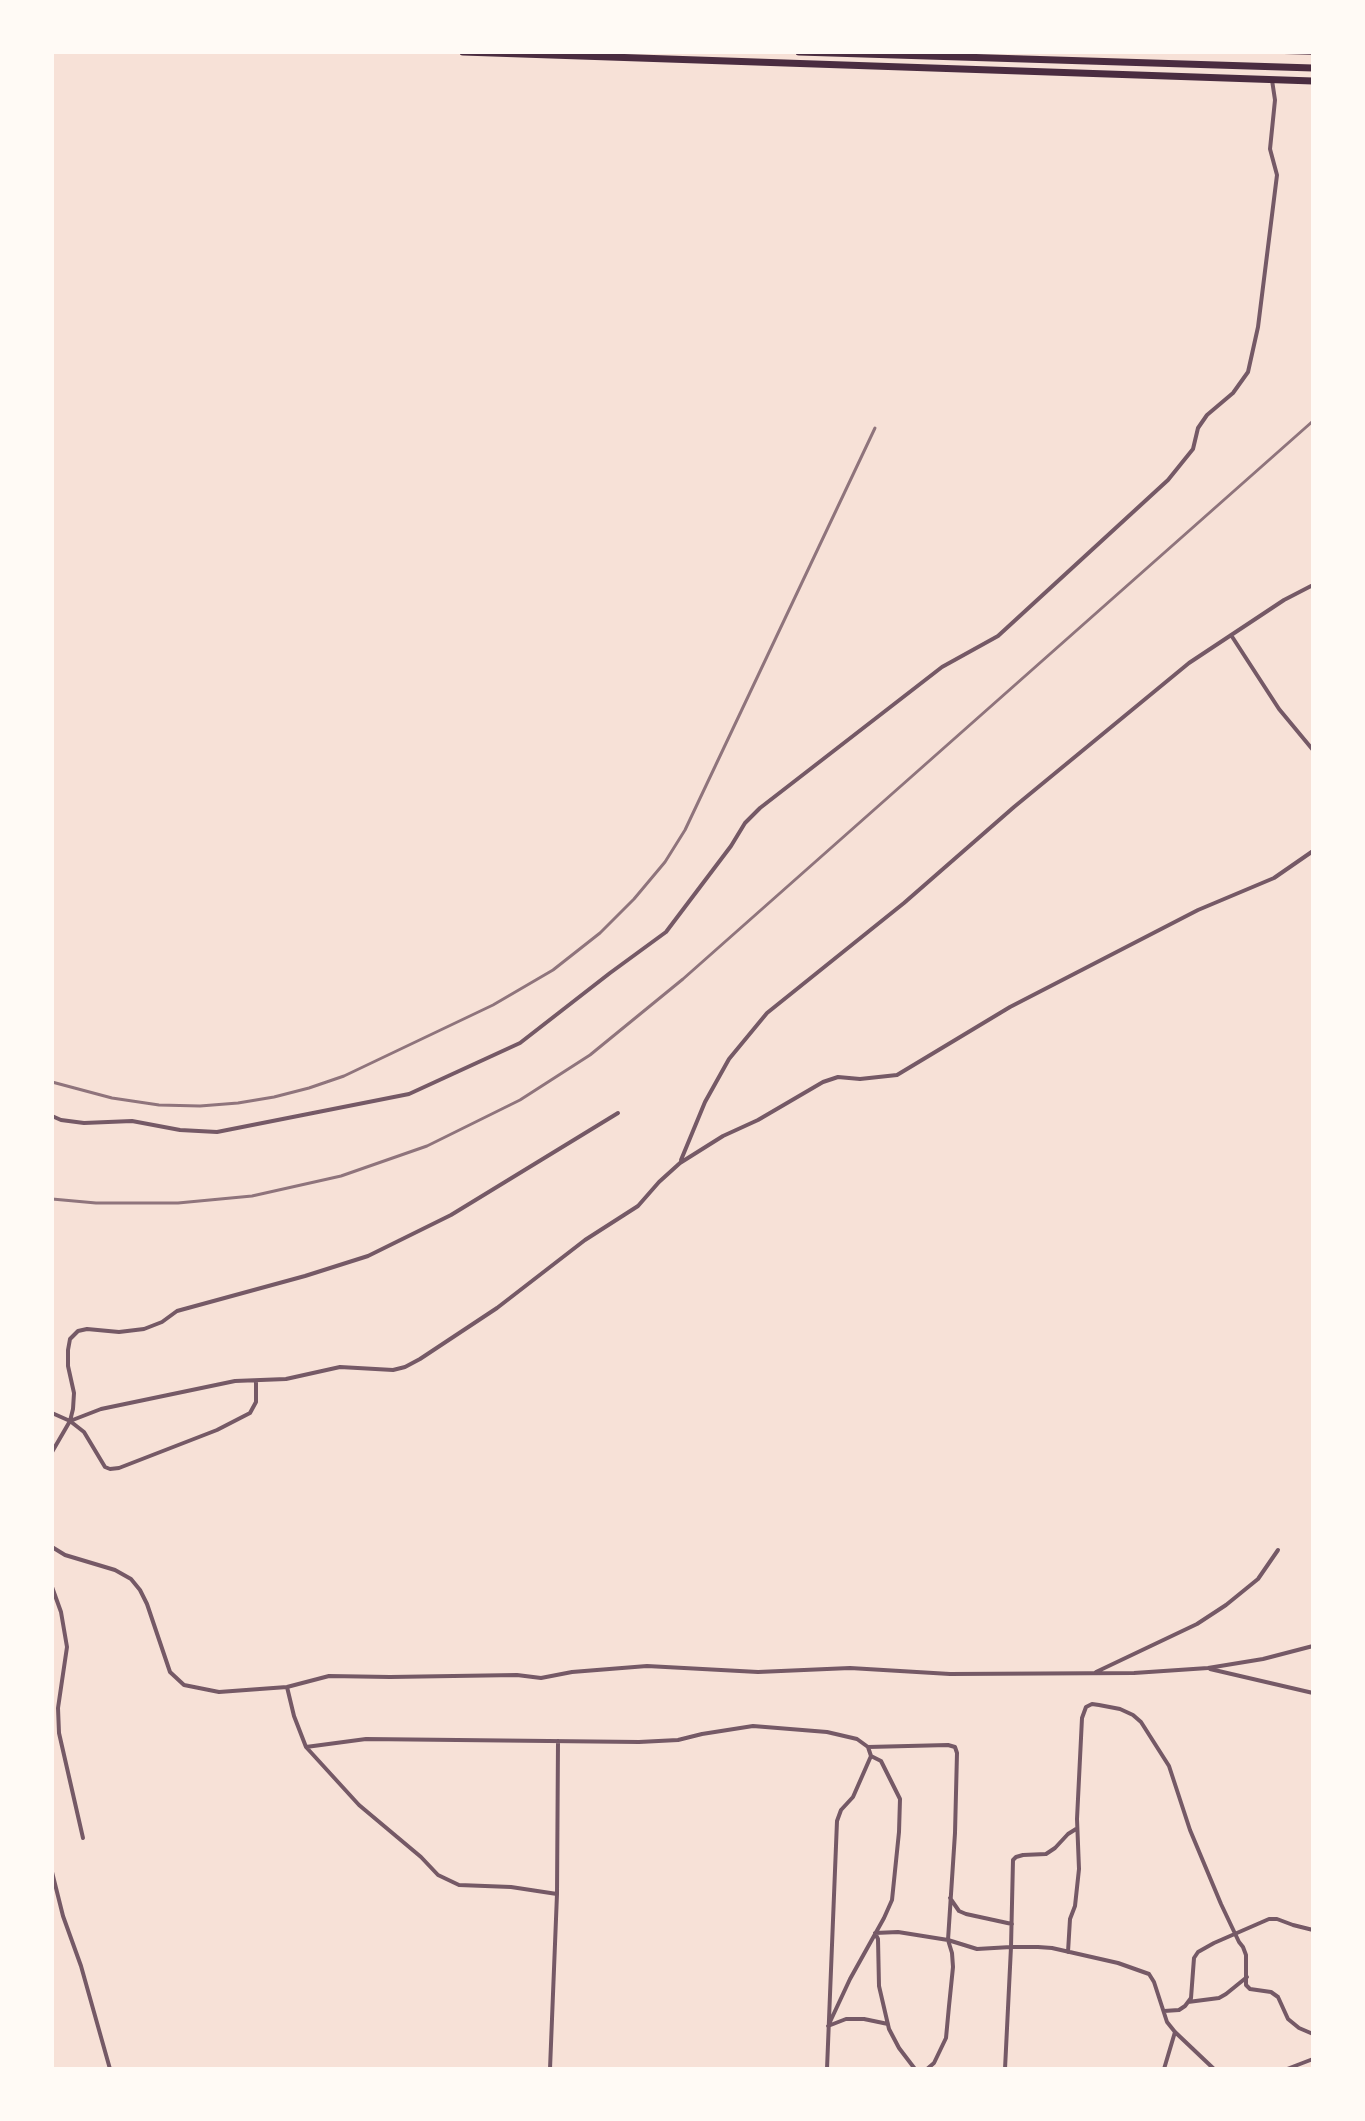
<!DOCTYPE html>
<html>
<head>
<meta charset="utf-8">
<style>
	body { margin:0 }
	#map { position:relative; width:1365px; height:2121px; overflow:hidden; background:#f7e1d7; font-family:"Roboto Condensed",sans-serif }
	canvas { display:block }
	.frame { position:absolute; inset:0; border:54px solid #fffaf5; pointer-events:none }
</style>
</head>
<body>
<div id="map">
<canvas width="1365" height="2121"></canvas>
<div class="frame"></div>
</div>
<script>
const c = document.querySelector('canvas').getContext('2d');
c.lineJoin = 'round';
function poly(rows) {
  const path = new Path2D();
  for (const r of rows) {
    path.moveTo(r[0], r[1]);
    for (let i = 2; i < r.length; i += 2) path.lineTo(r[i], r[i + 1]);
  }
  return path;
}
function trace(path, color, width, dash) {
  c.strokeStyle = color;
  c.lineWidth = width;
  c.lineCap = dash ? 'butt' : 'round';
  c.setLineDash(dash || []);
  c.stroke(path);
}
trace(poly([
	[1284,52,1313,53],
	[1231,635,1279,709,1313,750],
	[52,1116,61,1120,84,1123,132,1121,180,1130,217,1132,409,1094,520,1043,610,973,666,932,731,846,745,823,760,808,942,667,998,636,1168,480,1193,449,1198,428,1207,415,1233,393,1248,372,1258,327,1277,175,1270,149,1275,100,1272,80],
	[681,1160,705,1102,729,1059,767,1013,904,903,1014,807,1189,663,1284,600,1313,585],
	[52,1413,70,1421,84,1432,105,1467,110,1469,119,1468,217,1430,250,1413,256,1402,256,1382],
	[70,1421,101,1409,235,1381,286,1379,340,1367,393,1370,405,1367,420,1359,497,1308,585,1240,638,1206,659,1182,680,1163,723,1136,758,1120,823,1082,838,1077,860,1079,897,1075,1010,1007,1198,910,1274,878,1313,851],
	[52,1452,70,1421,73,1409,74,1393,68,1366,68,1350,70,1339,78,1331,87,1329,119,1332,144,1329,162,1322,177,1311,305,1276,368,1256,451,1215,618,1113],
	[52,1547,65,1555,115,1570,131,1579,140,1590,147,1604,170,1672,184,1685,219,1692,287,1687,329,1676,390,1677,517,1675,541,1678,572,1672,647,1666,758,1672,850,1668,950,1674,1134,1673,1208,1668,1263,1659,1313,1646],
	[52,1587,61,1612,67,1647,58,1708,59,1733,83,1838],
	[1210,1669,1313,1693],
	[1096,1672,1197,1624,1226,1605,1258,1579,1278,1550],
	[287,1687,294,1716,306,1747,359,1805,421,1857,438,1875,459,1885,511,1887,557,1894,550,2069],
	[306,1747,366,1739,639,1742,678,1740,702,1734,753,1726,827,1732,857,1739,868,1747,871,1756,853,1797,841,1810,837,1821,827,2069],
	[868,1747,948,1745,955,1747,957,1753,955,1833,948,1940,952,1953,953,1967,949,2006,946,2038,934,2063,927,2069],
	[52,1872,63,1916,81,1966,110,2069],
	[557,1894,558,1741],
	[950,1898,959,1911,966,1914,1012,1924],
	[1068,1952,1070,1919,1075,1906,1079,1869,1077,1819,1082,1718,1086,1707,1092,1704,1099,1705,1120,1709,1133,1715,1141,1722,1169,1766,1190,1830,1221,1904,1239,1942,1243,1947,1246,1955,1246,1985,1250,1989,1271,1992,1278,1997,1288,2019,1299,2028,1313,2034],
	[1188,2002,1219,1998,1226,1994,1247,1977],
	[1164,2011,1179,2010,1185,2006,1191,1998,1194,1958,1198,1952,1214,1943,1269,1919,1277,1919,1293,1925,1313,1930],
	[829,2024,850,1979,884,1918,892,1900,899,1832,900,1799,881,1761,871,1756],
	[828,2026,846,2019,864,2019,888,2024],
	[915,2069,899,2048,889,2029,879,1986,878,1939,875,1933,898,1932,948,1940,977,1949,1011,1947,1013,1860,1016,1857,1023,1855,1046,1854,1055,1848,1068,1834,1076,1829],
	[1005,2069,1011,1947,1038,1947,1052,1948,1118,1963,1149,1974,1154,1982,1167,2022,1175,2032,1214,2069],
	[1164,2069,1175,2032],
	[1287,2069,1313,2059]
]), '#755966', 4);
trace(poly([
	[463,52,1313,81],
	[799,52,1313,68]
]), '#4a2c40', 7);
trace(poly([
	[52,1082,112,1098,159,1105,200,1106,238,1103,274,1097,309,1088,344,1076,493,1005,553,970,600,933,634,899,665,862,685,830,875,428],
	[52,1199,96,1203,178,1203,252,1196,341,1176,427,1146,520,1100,590,1055,683,979,1313,421]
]), '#8f747c', 3);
</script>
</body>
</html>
